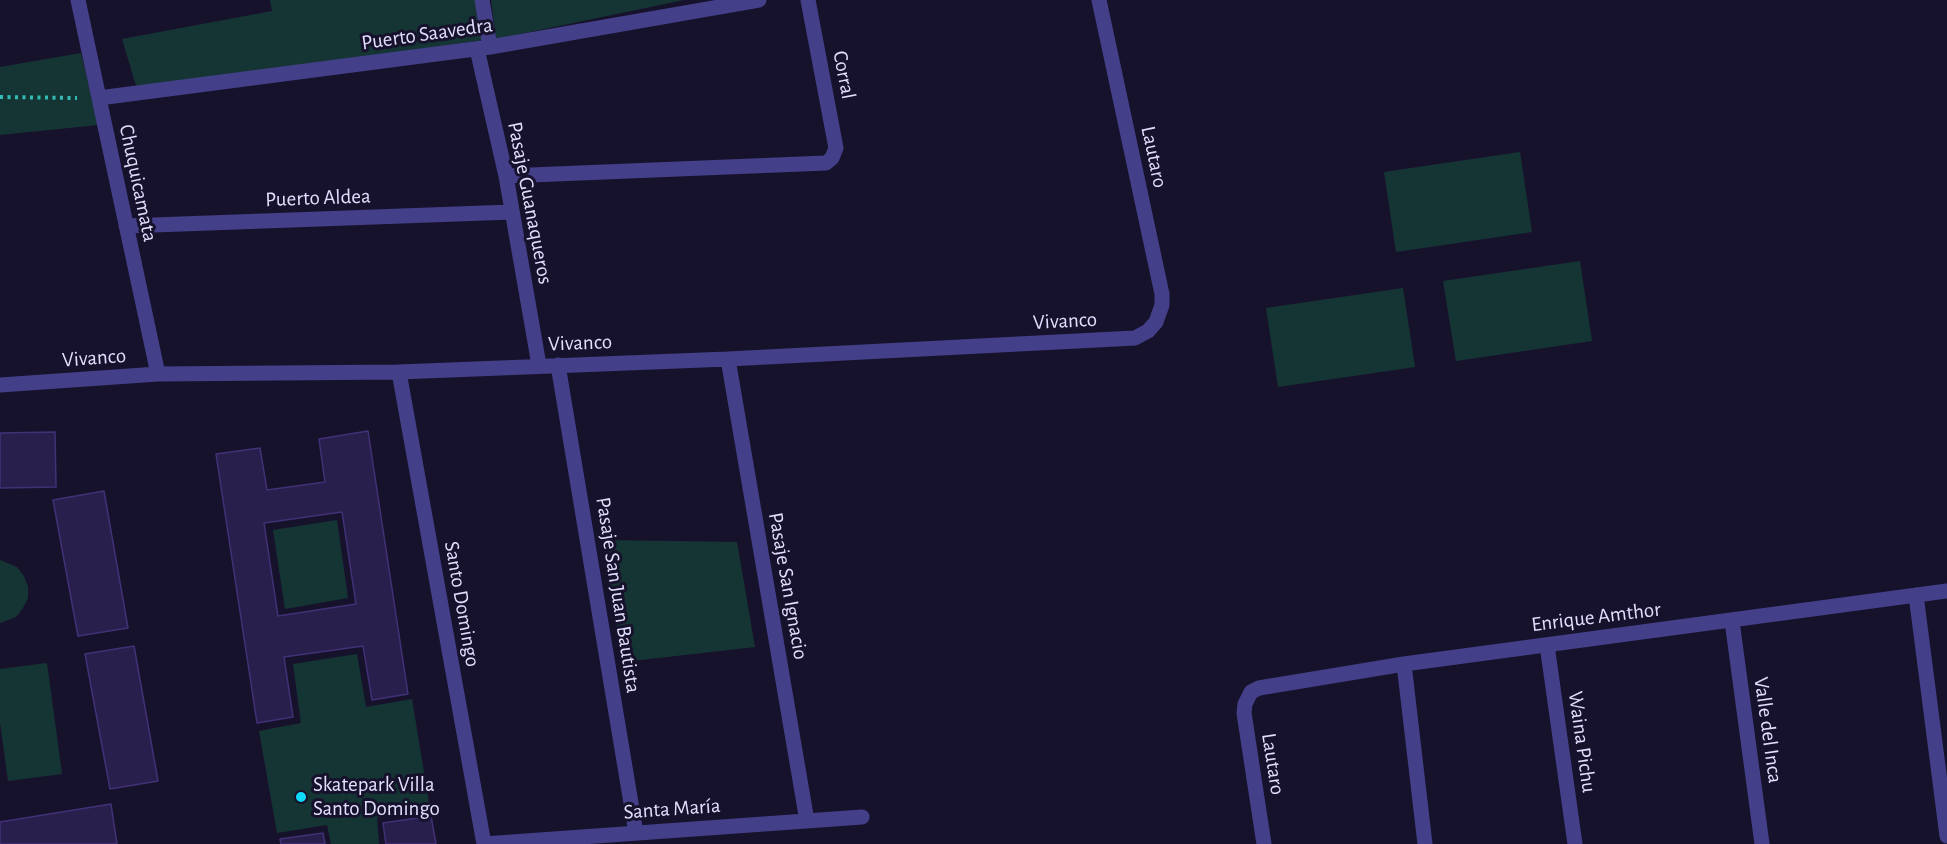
<!DOCTYPE html>
<html>
<head>
<meta charset="utf-8">
<style>
	body { margin:0 }
	canvas { display:block; background:#17122c }
</style>
</head>
<body>
<canvas width="1947" height="844"></canvas>
<script>
const c = document.querySelector('canvas').getContext('2d');
c.lineJoin = 'round';
function fill(path, color) {
  c.fillStyle = color;
  c.fill(path, 'evenodd');
}
function poly(rows) {
  const path = new Path2D();
  for (const r of rows) {
    path.moveTo(r[0], r[1]);
    for (let i = 2; i < r.length; i += 2) path.lineTo(r[i], r[i + 1]);
  }
  return path;
}
function trace(path, color, width, dash) {
  c.strokeStyle = color;
  c.lineWidth = width;
  c.lineCap = dash ? 'butt' : 'round';
  c.setLineDash(dash || []);
  c.stroke(path);
}
function write(font, color, halo, rows, align = 'center') {
  c.font = font + ' "Alegreya Sans",sans-serif';
  c.lineWidth = 6;
  c.setLineDash([]);
  c.textBaseline = 'middle';
  c.strokeStyle = halo;
  c.fillStyle = color;
  for (const [text, x, y, turn = 0] of rows) {
    c.save();
    c.translate(x, y);
    c.rotate((+turn || 0) * Math.PI / 180);
    c.textAlign = isNaN(turn) ? turn : align;
    if (halo) c.strokeText(text, 0, 0);
    c.fillText(text, 0, 0);
    c.restore();
  }
}
fill(poly([
	[270,0,478,0,484,40,137,89,122,39,272,11],
	[491,0,684,0,496,39],
	[81,53,98,125,0,135,0,67],
	[1520,152,1532,232,1396,252,1384,172],
	[1580,261,1592,341,1456,361,1443,281],
	[1403,288,1415,367,1278,387,1266,308],
	[337,520,348,598,285,609,273,530],
	[602,540,737,542,755,647,623,662],
	[0,560,17,567,24,576,28,587,28,598,23,608,16,617,0,623],
	[357,654,366,707,412,699,430,809,377,818,379,844,331,844,327,825,277,833,259,731,301,723,293,664],
	[47,663,62,774,8,781,0,722,0,669]
]), '#153535');
const building = poly([
	[368,431,408,694,372,700,363,646,284,657,293,717,257,723,216,454,260,448,267,490,325,482,319,439,368,431],
	[342,512,356,604,278,616,264,523,342,512],
	[55,432,56,487,0,488,0,433,55,432],
	[104,491,128,628,78,636,53,500,104,491],
	[134,646,158,781,110,789,85,654,134,646],
	[111,804,117,844,0,844,0,822,111,804],
	[431,816,436,844,386,844,383,823,431,816],
	[323,833,325,844,281,844,280,839,323,833]
]);
fill(building, '#291f4c');
trace(building, '#413177', 1.5);
trace(poly([
	[0,97,77,98]
]), '#34bbb7', 4, [3, 4.5]);
trace(poly([
	[78,0,158,374],
	[482,0,490,47],
	[477,49,506,176,539,365],
	[99,98,490,47,759,0],
	[506,176,826,163,832,158,836,148,808,0],
	[126,226,512,212],
	[728,359,807,821],
	[558,365,636,833],
	[399,372,484,844],
	[0,385,158,374,399,372,728,359,1135,338,1148,331,1156,322,1162,305,1162,294,1099,0],
	[1916,595,1947,836],
	[1732,621,1762,844],
	[1547,645,1575,844],
	[1404,664,1425,844],
	[484,844,862,817],
	[1264,844,1244,713,1245,704,1251,692,1259,688,1404,664,1947,591]
]), '#443f89', 15);
for (const [x, y, r, color] of [
	[301,797,6,"#0fdaf9"]
]) {
  const dot = new Path2D();
  dot.arc(x, y, r, 0, 2 * Math.PI);
  c.fillStyle = color;
  c.fill(dot);
  trace(dot, '#17122c', 2);
}
write('21px', '#e2defe', '#17122c', [
	["Puerto Saavedra",427,34,-8],
	["Corral",844,75,79],
	["Lautaro",1154,157,78],
	["Chuquicamata",138,183,78],
	["Puerto Aldea",318,198,-2],
	["Pasaje Guanaqueros",530,203,79],
	["Vivanco",1065,321,-3],
	["Vivanco",580,343,-2],
	["Vivanco",94,358,-4],
	["Pasaje San Ignacio",788,586,80],
	["Pasaje San Juan Bautista",618,595,81],
	["Santo Domingo",462,604,80],
	["Enrique Amthor",1596,617,-7],
	["Valle del Inca",1768,730,82],
	["Waina Pichu",1582,742,82],
	["Lautaro",1273,764,81],
	["Santa María",672,809,-4]
]);
write('21px', '#e2defe', '#17122c', [
	["Skatepark Villa",313,785],
	["Santo Domingo",313,809]
], 'left');
</script>
</body>
</html>
